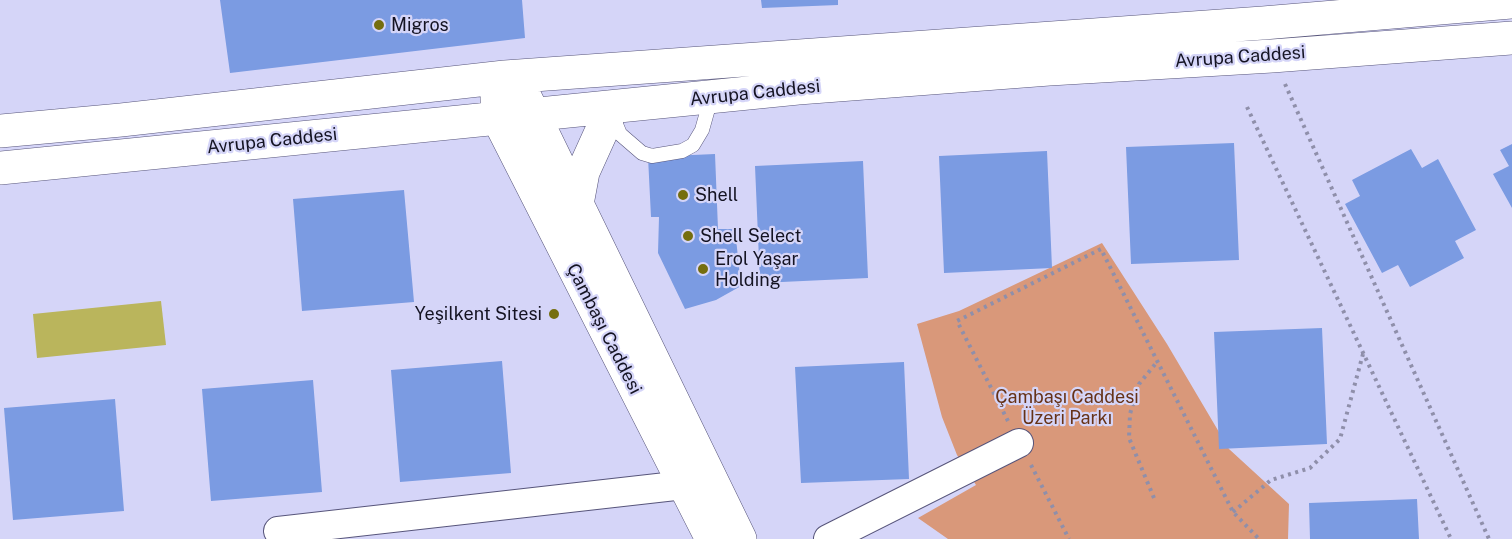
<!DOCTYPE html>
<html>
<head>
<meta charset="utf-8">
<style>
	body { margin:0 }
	canvas { display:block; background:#d5d5f8 }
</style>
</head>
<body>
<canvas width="1512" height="539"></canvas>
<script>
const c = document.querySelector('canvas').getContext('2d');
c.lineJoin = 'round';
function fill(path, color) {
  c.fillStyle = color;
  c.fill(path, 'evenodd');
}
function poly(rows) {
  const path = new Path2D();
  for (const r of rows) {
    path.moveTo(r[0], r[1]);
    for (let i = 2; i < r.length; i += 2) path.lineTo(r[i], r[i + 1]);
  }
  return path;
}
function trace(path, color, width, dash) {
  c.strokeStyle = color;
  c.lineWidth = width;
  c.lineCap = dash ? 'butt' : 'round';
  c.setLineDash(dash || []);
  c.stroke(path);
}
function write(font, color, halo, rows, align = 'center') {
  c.font = font + ' "Public Sans",sans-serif';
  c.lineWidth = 4.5;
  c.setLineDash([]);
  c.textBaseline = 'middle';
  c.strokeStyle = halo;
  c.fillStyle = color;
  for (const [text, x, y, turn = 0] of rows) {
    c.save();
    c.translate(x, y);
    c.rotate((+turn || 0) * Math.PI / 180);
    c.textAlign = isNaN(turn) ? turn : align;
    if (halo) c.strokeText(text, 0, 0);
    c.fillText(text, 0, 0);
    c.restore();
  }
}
fill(poly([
	[1102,243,1167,344,1229,449,1289,504,1288,539,948,539,918,518,976,485,957,455,942,417,917,324,959,311]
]), '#d9987a');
fill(poly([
	[161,301,166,345,37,358,33,314]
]), '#bab55c');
fill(poly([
	[220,0,522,0,525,38,230,73],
	[761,0,838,0,838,5,762,8],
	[1234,143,1239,260,1131,264,1126,147],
	[1512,144,1512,208,1493,174,1509,166,1500,150],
	[1411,149,1422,168,1438,159,1476,230,1455,241,1464,258,1410,287,1398,265,1382,273,1345,204,1360,196,1352,180],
	[1047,151,1052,268,944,273,939,156],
	[715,154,718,229,735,229,741,286,716,300,685,309,658,253,659,217,651,217,648,157],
	[863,161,868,278,760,283,755,166],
	[404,190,414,302,302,311,293,199],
	[1322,328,1327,444,1219,449,1214,332],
	[502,361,511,473,400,482,391,370],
	[904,362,909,479,801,483,795,367],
	[313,380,322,492,211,501,202,389],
	[115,399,124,511,13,520,4,408],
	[1417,499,1419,539,1310,539,1309,503]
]), '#7b9be2');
const lane = poly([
	[613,117,620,134,642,153,652,156,682,151,693,145,702,130,711,98]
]);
const street = poly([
	[278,531,684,485],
	[828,539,1019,443]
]);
const secondary = poly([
	[524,95,740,539],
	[497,98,498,118,712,539],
	[0,131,121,120,505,77,1263,23,1512,2],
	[0,168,798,88,1049,69,1272,56,1512,38],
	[577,204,583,172,607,119,609,107]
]);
trace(lane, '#57557b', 15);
trace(street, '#57557b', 30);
trace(secondary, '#57557b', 34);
trace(poly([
	[1285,84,1489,539],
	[1247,107,1451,539],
	[1008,421,957,321,1101,249,1233,512,1259,539],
	[1031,465,1069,539],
	[1154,498,1129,438,1130,414,1139,384,1157,362],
	[1233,512,1271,480,1310,468,1340,439,1363,354]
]), '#8f8faa', 4, [3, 4.5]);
trace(lane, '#fff', 14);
trace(street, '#fff', 28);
trace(secondary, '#fff', 33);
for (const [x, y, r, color] of [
	[379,25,6,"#756e0e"],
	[683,195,6,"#756e0e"],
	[688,236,6,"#756e0e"],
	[703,269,6,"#756e0e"],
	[554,314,6,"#756e0e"]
]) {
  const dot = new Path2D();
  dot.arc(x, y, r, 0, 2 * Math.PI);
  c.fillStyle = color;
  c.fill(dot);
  trace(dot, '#d5d5f8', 2);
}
write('18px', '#141322', '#d5d5f8', [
	["Migros",391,25],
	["Shell",695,195],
	["Shell Select",700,236],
	["Erol Yaşar",715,259],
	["Holding",715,280],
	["Yeşilkent Sitesi",542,314,"right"]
], 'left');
write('18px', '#141322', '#d5d5f8', [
	["Avrupa Caddesi",1240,57,-4],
	["Avrupa Caddesi",755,93,-6],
	["Avrupa Caddesi",272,141,-6],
	["Çambaşı Caddesi",604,329,63]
]);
write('18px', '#663217', '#d5d5f8', [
	["Çambaşı Caddesi",1067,397],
	["Üzeri Parkı",1067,418]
]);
</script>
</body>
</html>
